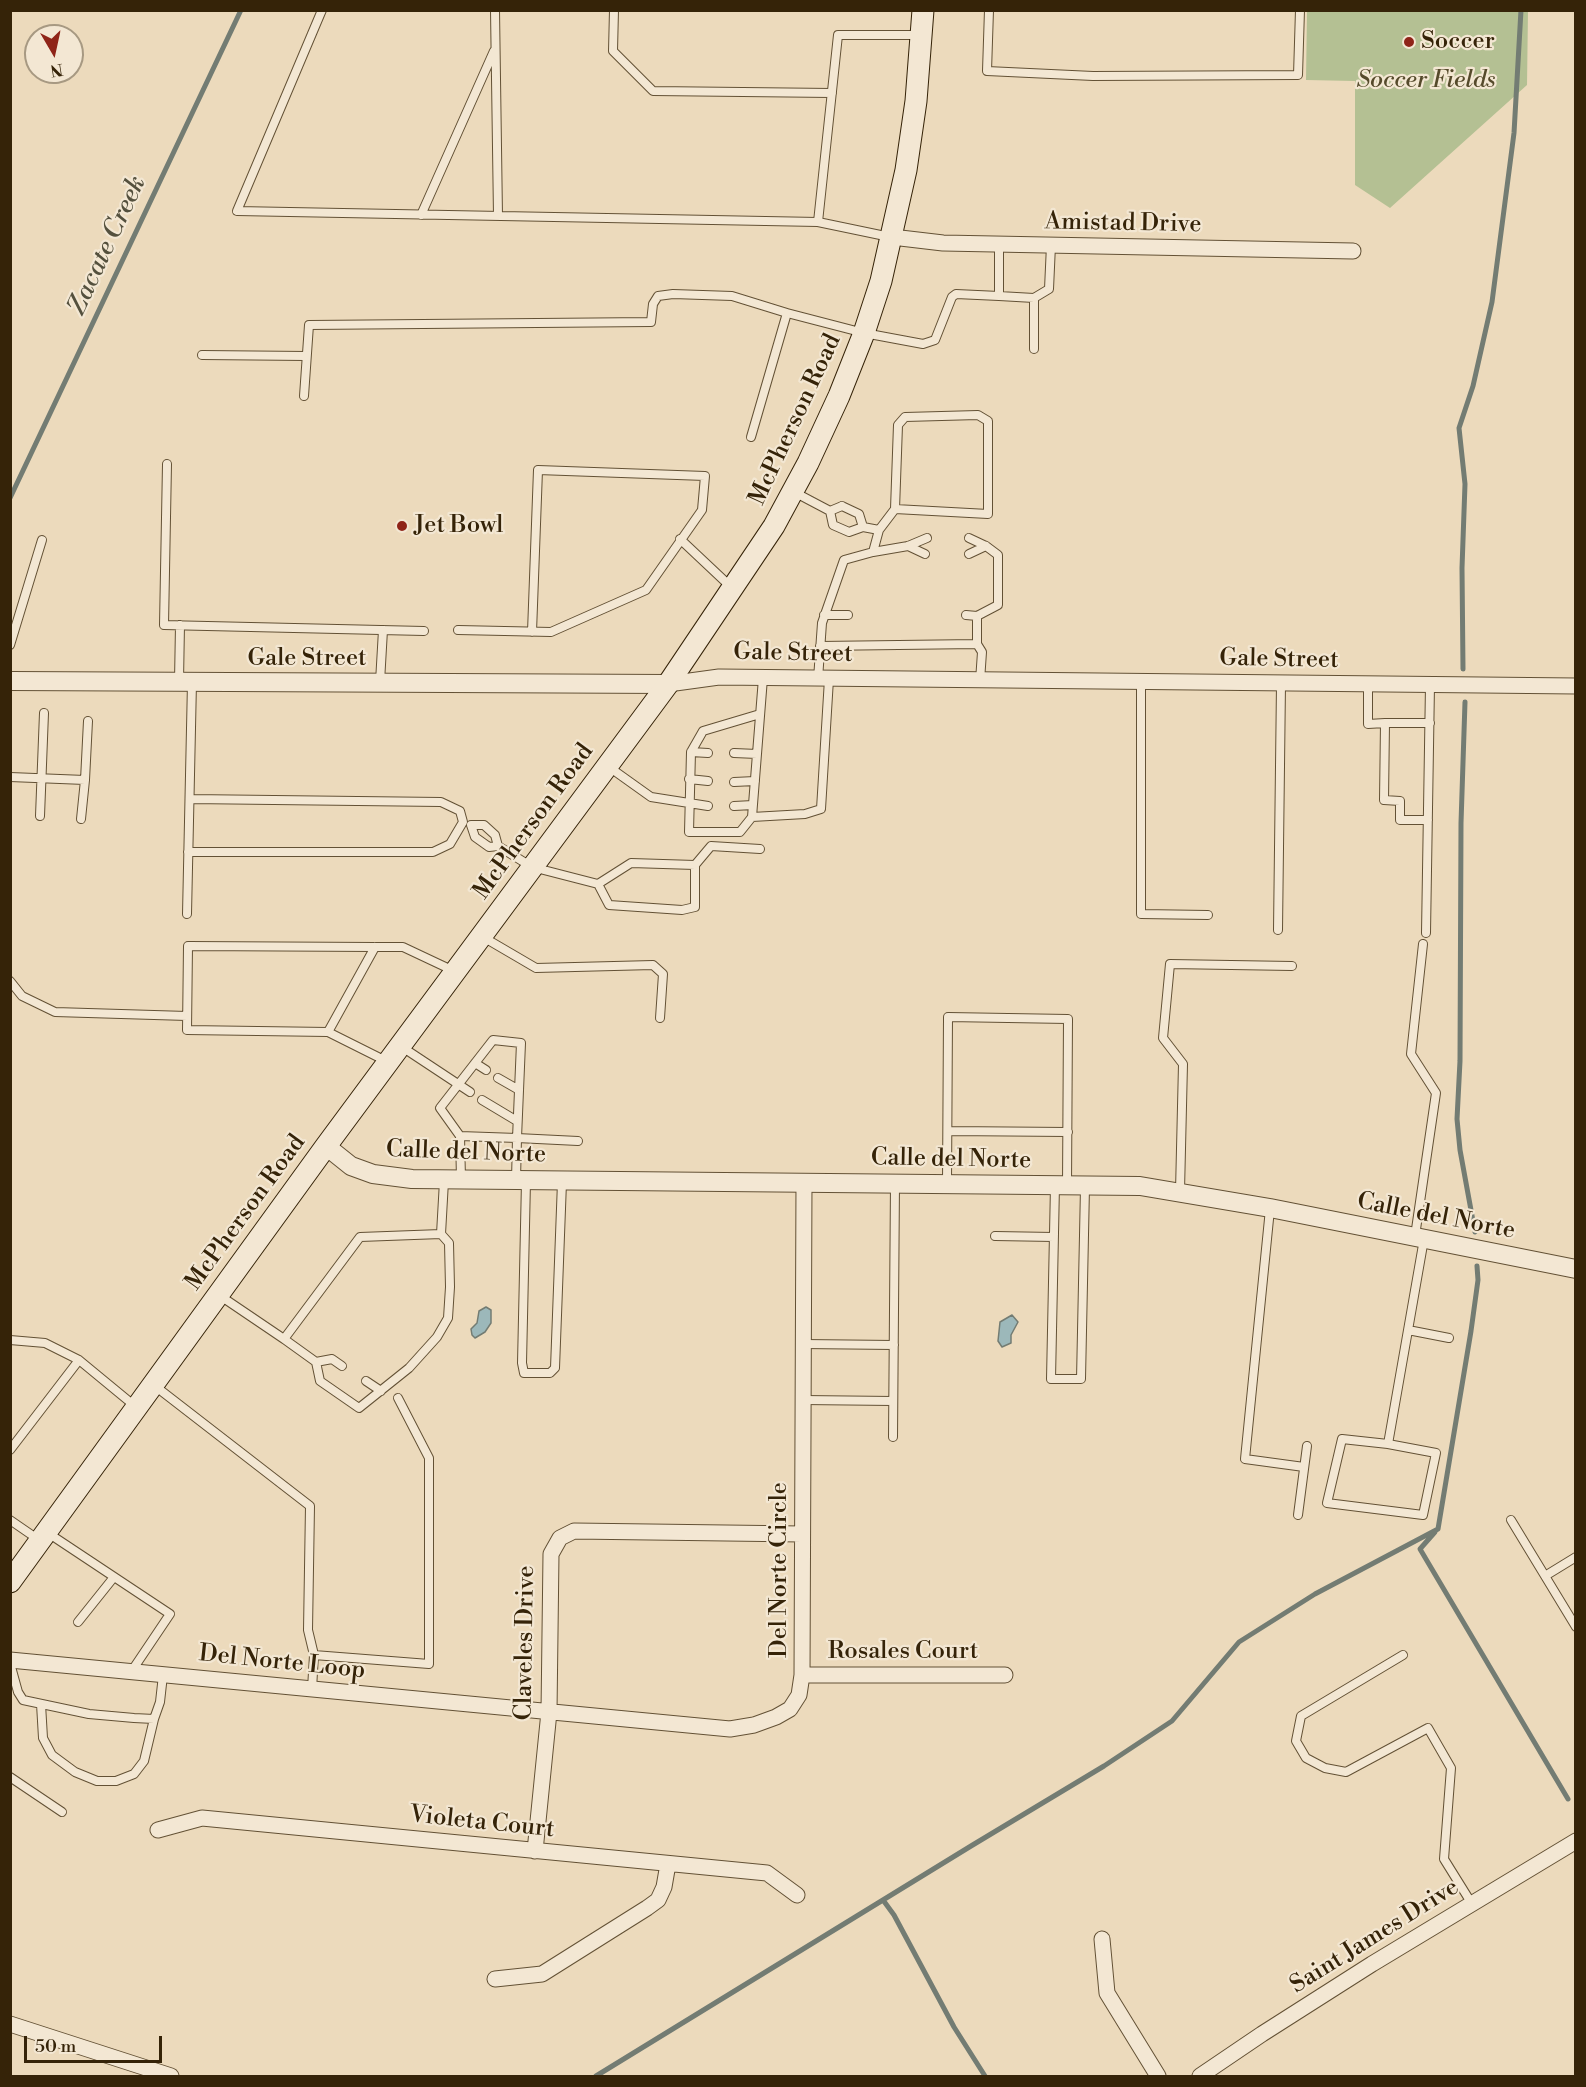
<!DOCTYPE html>
<html>
<head>
<meta charset="utf-8">
<style>
	body { margin:0 }
	#map { position:relative; width:1586px; height:2087px; overflow:hidden; background:#ecdabc; font-family:"Libre Bodoni",serif }
	canvas { display:block }
	.frame { position:absolute; inset:0; border:12px solid #352308; pointer-events:none }
	.north { position:absolute; left:24px; top:24px; width:60px; height:60px; box-sizing:border-box; background:#f3e7d3; border:2px solid #a79982; border-radius:50%; rotate:171deg; font-size:16px; font-weight:700; line-height:24px; text-align:center; color:#352308 }
	.north::after { content:''; display:block; margin:auto; width:21px; height:27px; background:#8f2418; clip-path:polygon(50% 0,100% 100%,50% 72%,0 100%) }
	.scale { position:absolute; left:24px; top:2036px; width:138px; height:27px; box-sizing:border-box; border:3px solid #352308; border-top:0; padding-left:8px; font-size:18px; line-height:21px; white-space:nowrap; color:#352308; -webkit-text-stroke:4px #f3e7d3; paint-order:stroke }
</style>
</head>
<body>
<div id="map">
<canvas width="1586" height="2087"></canvas>
<div class="frame"></div>
<div class="north">N</div>
<div class="scale">50 m</div>
</div>
<script>
const c = document.querySelector('canvas').getContext('2d');
c.lineJoin = 'round';
function fill(path, color) {
  c.fillStyle = color;
  c.fill(path, 'evenodd');
}
function poly(rows) {
  const path = new Path2D();
  for (const r of rows) {
    path.moveTo(r[0], r[1]);
    for (let i = 2; i < r.length; i += 2) path.lineTo(r[i], r[i + 1]);
  }
  return path;
}
function trace(path, color, width, dash) {
  c.strokeStyle = color;
  c.lineWidth = width;
  c.lineCap = dash ? 'butt' : 'round';
  c.setLineDash(dash || []);
  c.stroke(path);
}
function write(font, color, halo, rows, align = 'center') {
  c.font = font + ' "Libre Bodoni",serif';
  c.lineWidth = 4.5;
  c.setLineDash([]);
  c.textBaseline = 'middle';
  c.strokeStyle = halo;
  c.fillStyle = color;
  for (const [text, x, y, turn = 0] of rows) {
    c.save();
    c.translate(x, y);
    c.rotate((+turn || 0) * Math.PI / 180);
    c.textAlign = isNaN(turn) ? turn : align;
    if (halo) c.strokeText(text, 0, 0);
    c.fillText(text, 0, 0);
    c.restore();
  }
}
fill(poly([
	[1307,11,1528,11,1527,85,1390,208,1355,185,1355,81,1306,80]
]), '#b4c093');
const water = poly([
	[486,1307,491,1310,491,1323,485,1332,475,1338,472,1335,471,1329,477,1323,479,1311,486,1307],
	[1012,1315,1018,1322,1011,1335,1011,1343,1002,1347,998,1341,1000,1322,1012,1315]
]);
fill(water, '#9cb8ba');
trace(water, '#737c73', 1.5);
trace(poly([
	[10,498,241,10],
	[1463,669,1462,568,1465,484,1459,428,1473,386,1492,302,1514,133,1521,10],
	[1465,702,1461,823,1460,1061,1457,1119,1460,1150,1475,1232],
	[1435,1532,1420,1549,1568,1799],
	[883,1900,894,1915,954,2027,985,2076],
	[596,2076,971,1846,1104,1766,1172,1721,1239,1642,1315,1594,1438,1529,1471,1331,1478,1280,1477,1266]
]), '#737c73', 5);
const service = poly([
	[322,10,237,211,818,222,890,237],
	[495,10,498,216],
	[614,10,613,51,653,91,832,93],
	[989,10,987,71,1093,76,1298,75,1300,10],
	[421,215,494,51],
	[818,222,838,35,919,35],
	[999,244,999,296,1034,298,1049,289,1051,245],
	[1034,349,1034,298],
	[202,355,306,356],
	[304,396,309,325,651,322,653,304,658,296,673,294,732,296,787,313],
	[751,437,787,313,864,333,923,344,935,340,952,297,956,294,999,296],
	[167,464,164,625,424,631],
	[794,492,830,511],
	[842,506,859,514,863,527,849,532,833,525,830,511,842,506],
	[863,527,879,530,895,509,898,425,905,417,978,415,988,421,988,514,895,509],
	[680,539,731,587],
	[908,546,925,554],
	[873,552,908,546,927,538],
	[969,554,986,546],
	[824,615,848,615],
	[966,615,977,616,998,605,998,555,986,546,969,538],
	[458,630,551,632,646,590,702,510,705,476,538,470,532,632],
	[977,644,977,616],
	[10,645,42,540],
	[820,646,977,644,982,652,980,681],
	[763,678,752,817,805,814,821,809,829,679],
	[818,679,822,623,844,560,873,552,879,530],
	[179,681,180,625],
	[380,682,383,630],
	[1141,683,1141,914,1208,915],
	[1368,686,1368,724,1385,723,1384,800,1400,801,1400,820,1428,820],
	[1385,723,1430,723],
	[691,752,708,753],
	[734,753,757,754],
	[609,767,651,797,708,806],
	[10,777,85,780,81,819],
	[689,779,708,781],
	[85,780,88,721],
	[734,782,755,781],
	[734,806,753,805],
	[40,816,44,713],
	[752,817,740,832,689,832,691,752,703,731,760,714],
	[471,825,484,825,495,835,498,846,489,847,475,837,471,825],
	[498,846,532,867,598,884,631,863,695,865,695,907,682,910,609,905,598,884],
	[188,852,433,852,450,844,463,822,460,811,441,802,190,799],
	[695,865,711,846,760,849],
	[187,914,192,682],
	[1278,930,1281,684],
	[1426,933,1430,685],
	[483,937,536,968,653,965,663,974,660,1018],
	[375,947,328,1032,187,1030,188,946,375,947,403,947,454,971],
	[10,981,22,996,55,1012,187,1016],
	[328,1032,386,1061],
	[402,1047,470,1092],
	[475,1063,486,1070],
	[498,1078,519,1090],
	[482,1100,517,1121],
	[948,1131,1068,1132],
	[460,1136,461,1179],
	[516,1180,517,1138,521,1043,493,1040,440,1108,460,1136,517,1138,578,1141],
	[526,1181,522,1363,524,1373,550,1373,555,1368,562,1182],
	[947,1183,948,1017,1068,1019,1067,1185],
	[1055,1185,1051,1379,1081,1379,1085,1187],
	[1180,1191,1183,1064,1163,1038,1170,964,1292,966],
	[1270,1209,1245,1459,1304,1467],
	[995,1236,1054,1237],
	[1415,1236,1436,1093,1411,1054,1423,944],
	[219,1295,284,1339,360,1237,441,1234,444,1181],
	[1408,1330,1449,1338],
	[284,1339,316,1362,320,1381,359,1408,409,1368,437,1337,448,1318,450,1287,449,1243,441,1234],
	[10,1340,45,1343,79,1360],
	[803,1344,894,1345],
	[316,1362,332,1359,342,1366],
	[366,1381,381,1391],
	[155,1386,310,1506,308,1630,314,1655,312,1689],
	[803,1400,893,1401],
	[893,1437,895,1183],
	[1388,1444,1436,1453,1423,1515,1327,1503,1342,1439,1388,1444,1424,1239],
	[10,1450,79,1360,136,1407],
	[1298,1515,1307,1446],
	[10,1520,39,1540],
	[1511,1520,1576,1627],
	[48,1533,170,1614,131,1672],
	[1545,1576,1576,1557],
	[78,1622,114,1577],
	[314,1655,429,1664,429,1458,398,1398],
	[1403,1655,1301,1716,1296,1741,1306,1758,1325,1768,1346,1772,1428,1728,1451,1768,1444,1859,1472,1904],
	[10,1663,18,1692,23,1700,89,1714,134,1718,154,1719,160,1702,163,1675],
	[41,1704,43,1738,52,1755,75,1772,97,1781,116,1781,134,1774,144,1761,154,1719],
	[10,1777,62,1812]
]);
const minor = poly([
	[892,237,943,243,1353,251],
	[668,684,719,677,1576,686],
	[10,1660,730,1729,754,1725,776,1717,790,1709,799,1695,802,1675,804,1182],
	[802,1675,1005,1675],
	[158,1830,202,1818,767,1873,797,1895],
	[535,1851,549,1712,551,1554,560,1538,574,1531,802,1534],
	[1102,1939,1107,1993,1158,2076],
	[495,1979,542,1974,647,1908,658,1900,664,1887,668,1864],
	[10,2024,171,2076],
	[1200,2076,1262,2034,1372,1964,1576,1841]
]);
const tertiary = poly([
	[10,681,668,684],
	[326,1146,351,1166,373,1174,412,1179,1140,1186,1270,1208,1576,1269]
]);
const secondary = poly([
	[10,1582,326,1146,668,684,774,526,808,463,839,396,864,333,881,281,906,170,916,101,923,10]
]);
trace(service, '#635135', 10);
trace(minor, '#635135', 17);
trace(tertiary, '#635135', 20);
trace(secondary, '#352308', 23);
trace(service, '#f3e7d3', 8);
trace(minor, '#f3e7d3', 15);
trace(tertiary, '#f3e7d3', 18);
trace(secondary, '#f3e7d3', 21);
for (const [x, y, r, color] of [
	[1409,42,6,"#8f2418"],
	[402,526,6,"#8f2418"]
]) {
  const dot = new Path2D();
  dot.arc(x, y, r, 0, 2 * Math.PI);
  c.fillStyle = color;
  c.fill(dot);
  trace(dot, '#f3e7d3', 2);
}
write('24px', '#352308', '#f3e7d3', [
	["Soccer",1421,42],
	["Jet Bowl",414,526]
], 'left');
write('italic 24px', '#554a2b', '#f3e7d3', [
	["Soccer Fields",1426,81]
]);
write('24px', '#352308', '#f3e7d3', [
	["Amistad Drive",1123,224,1],
	["McPherson Road",796,420,-65],
	["Gale Street",793,654,1],
	["Gale Street",307,659],
	["Gale Street",1279,660,1],
	["McPherson Road",534,822,-54],
	["Calle del Norte",466,1153,2],
	["Calle del Norte",951,1160,1],
	["McPherson Road",246,1213,-54],
	["Calle del Norte",1436,1217,11],
	["Del Norte Circle",780,1570,-90],
	["Claveles Drive",526,1643,-89],
	["Rosales Court",903,1652],
	["Del Norte Loop",282,1663,6],
	["Violeta Court",482,1823,6],
	["Saint James Drive",1375,1937,-32]
]);
write('italic 26px', '#54503d', '#f3e7d3', [
	["Zacate Creek",108,246,-65]
]);
</script>
</body>
</html>
